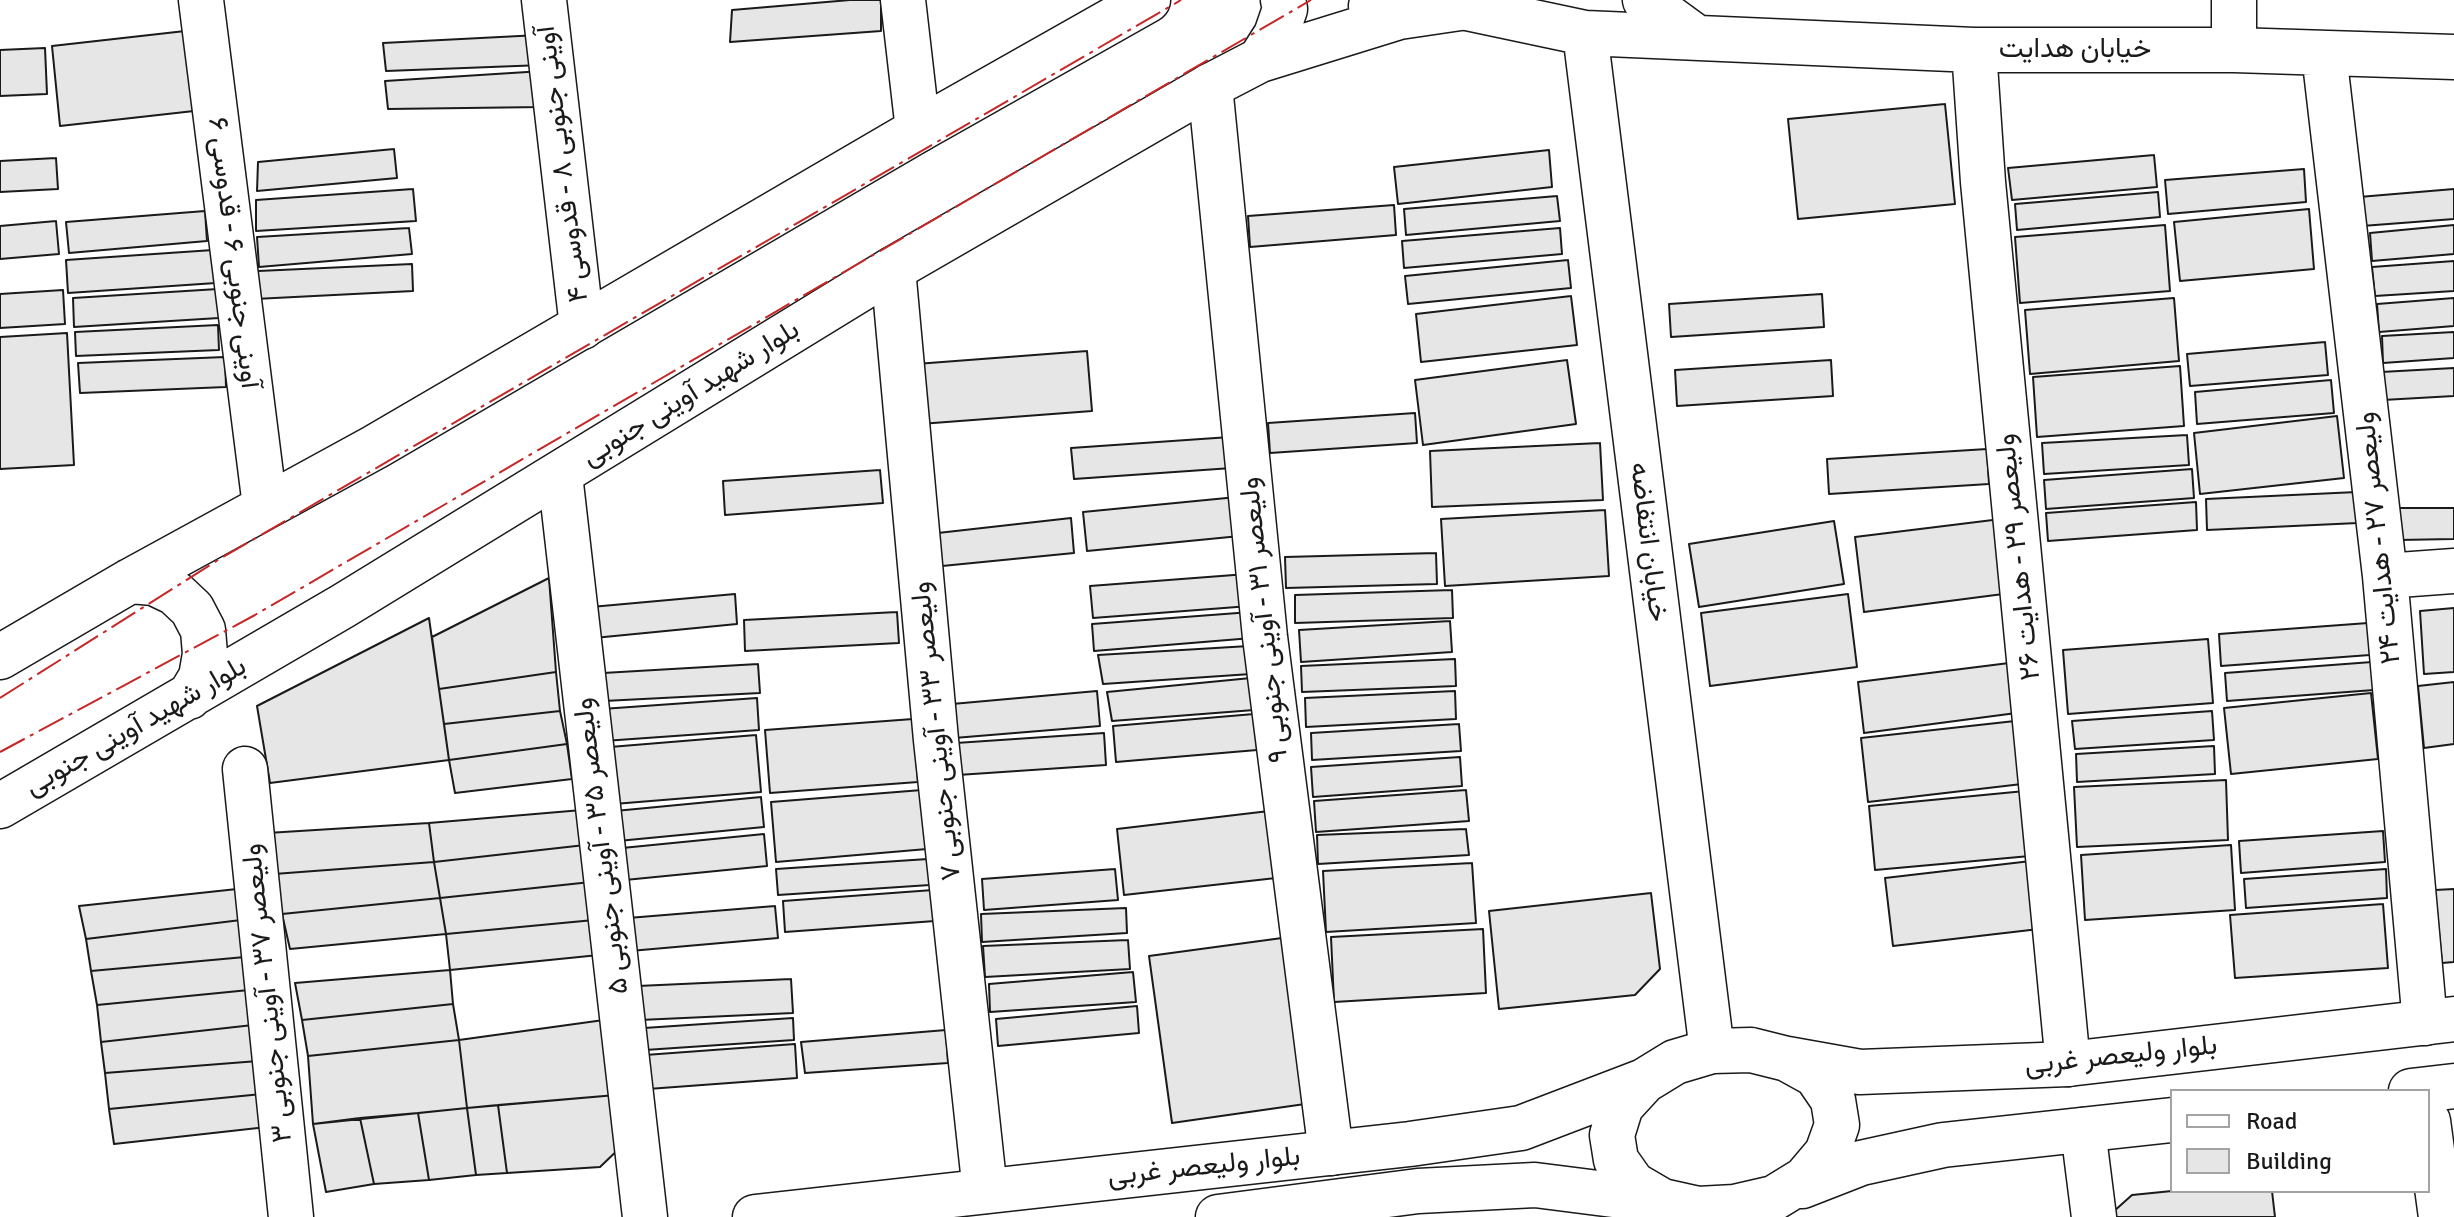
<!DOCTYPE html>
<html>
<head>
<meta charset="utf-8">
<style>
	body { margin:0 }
	#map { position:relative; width:2454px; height:1217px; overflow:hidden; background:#fff; font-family:Signika,sans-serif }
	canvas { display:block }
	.legend { position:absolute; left:2170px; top:1089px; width:260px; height:104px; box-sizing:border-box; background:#fff; border:2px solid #a3a3a3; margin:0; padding:10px 14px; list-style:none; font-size:24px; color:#1a1a1a }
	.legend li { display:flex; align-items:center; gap:16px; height:40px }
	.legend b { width:40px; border:2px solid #a3a3a3 }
</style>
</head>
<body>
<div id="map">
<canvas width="2454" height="1217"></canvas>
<ul class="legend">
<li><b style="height:10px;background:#fff"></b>Road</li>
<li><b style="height:22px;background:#e6e6e6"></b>Building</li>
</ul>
</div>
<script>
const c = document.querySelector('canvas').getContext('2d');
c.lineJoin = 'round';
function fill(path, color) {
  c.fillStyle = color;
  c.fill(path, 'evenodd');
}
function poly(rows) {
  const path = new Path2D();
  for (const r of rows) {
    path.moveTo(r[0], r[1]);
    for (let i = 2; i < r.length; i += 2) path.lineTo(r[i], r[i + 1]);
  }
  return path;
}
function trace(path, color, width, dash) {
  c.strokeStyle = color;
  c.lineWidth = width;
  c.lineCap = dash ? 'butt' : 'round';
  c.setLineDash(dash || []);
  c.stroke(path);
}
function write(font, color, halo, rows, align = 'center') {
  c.font = font + ' Signika,Vazirmatn,sans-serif';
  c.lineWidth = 6;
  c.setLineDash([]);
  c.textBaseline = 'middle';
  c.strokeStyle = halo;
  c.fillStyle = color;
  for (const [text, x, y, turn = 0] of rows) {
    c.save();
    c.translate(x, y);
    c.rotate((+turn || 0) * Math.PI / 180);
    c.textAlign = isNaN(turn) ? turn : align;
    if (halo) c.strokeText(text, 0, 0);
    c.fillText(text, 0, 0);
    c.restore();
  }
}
const building = poly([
	[850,0,881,0,881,31,730,42,732,10,850,0],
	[194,30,203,110,60,126,52,46,194,30],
	[539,35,543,65,386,71,383,43,539,35],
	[45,48,47,94,0,96,0,50,45,48],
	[543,71,543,107,388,109,385,81,543,71],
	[1945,104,1955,204,1798,219,1788,119,1945,104],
	[394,149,397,178,257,191,258,162,394,149],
	[1549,150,1552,187,1398,204,1394,167,1549,150],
	[2154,155,2157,187,2012,200,2008,168,2154,155],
	[56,158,58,189,0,192,0,161,56,158],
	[2304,169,2306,202,2168,214,2165,180,2304,169],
	[413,189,416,221,256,231,256,200,413,189],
	[2454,189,2454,219,2362,226,2359,197,2454,189],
	[2158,192,2160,217,2017,230,2015,204,2158,192],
	[1557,196,1560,221,1406,235,1404,209,1557,196],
	[1394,205,1396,235,1250,247,1248,216,1394,205],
	[2309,209,2314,269,2180,281,2174,222,2309,209],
	[205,211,207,241,69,253,66,222,205,211],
	[56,221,59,254,0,259,0,226,56,221],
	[2165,225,2170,291,2020,303,2015,237,2165,225],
	[2454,225,2454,254,2372,261,2370,233,2454,225],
	[409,228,412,254,259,267,257,237,409,228],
	[1560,228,1562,254,1404,268,1402,241,1560,228],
	[213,250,216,283,68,293,66,260,213,250],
	[1568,260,1571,288,1408,304,1405,276,1568,260],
	[2454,261,2454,291,2375,296,2372,267,2454,261],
	[412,264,413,291,255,299,258,271,412,264],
	[218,289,219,318,74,327,73,298,218,289],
	[63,290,65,324,0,328,0,294,63,290],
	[1822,294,1824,327,1671,337,1669,304,1822,294],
	[1571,296,1577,345,1421,362,1416,314,1571,296],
	[2174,298,2179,361,2030,374,2025,310,2174,298],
	[2454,298,2454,326,2379,332,2377,304,2454,298],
	[218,325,219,350,76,356,75,332,218,325],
	[2454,332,2454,358,2383,363,2382,336,2454,332],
	[67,333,74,465,0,469,0,337,67,333],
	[2325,342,2328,375,2190,386,2187,354,2325,342],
	[1087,351,1092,411,920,424,916,364,1087,351],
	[225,357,226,387,80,393,78,363,225,357],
	[1567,360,1576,424,1423,445,1415,380,1567,360],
	[1831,360,1833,396,1677,406,1675,370,1831,360],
	[2180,366,2184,426,2037,437,2033,377,2180,366],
	[2454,368,2454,396,2383,400,2381,372,2454,368],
	[2331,380,2334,413,2197,424,2195,392,2331,380],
	[1415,413,1417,443,1270,453,1268,423,1415,413],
	[2337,416,2344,478,2200,494,2194,433,2337,416],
	[2187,435,2189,465,2044,474,2042,443,2187,435],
	[1230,437,1232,468,1074,479,1071,448,1230,437],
	[1600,443,1603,500,1432,507,1430,451,1600,443],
	[1987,449,1989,484,1829,494,1827,459,1987,449],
	[2192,469,2194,498,2046,509,2044,480,2192,469],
	[880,470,883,503,725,515,723,481,880,470],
	[2357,492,2358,523,2207,530,2206,499,2357,492],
	[1237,497,1240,536,1087,551,1083,512,1237,497],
	[2196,502,2197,530,2048,541,2046,513,2196,502],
	[2398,508,2454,508,2454,539,2398,540,2398,508],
	[1605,510,1609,576,1445,586,1441,519,1605,510],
	[1071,518,1074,553,932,567,929,534,1071,518],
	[2001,519,2011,593,1864,612,1855,537,2001,519],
	[1834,521,1844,584,1699,607,1689,544,1834,521],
	[1436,553,1437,584,1286,588,1285,557,1436,553],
	[1247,574,1250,606,1093,618,1090,586,1247,574],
	[549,578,556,672,439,689,432,637,549,578],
	[1452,590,1453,618,1295,623,1295,595,1452,590],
	[735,594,737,624,594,638,591,607,735,594],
	[1848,594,1857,667,1710,686,1701,613,1848,594],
	[2454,608,2454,672,2424,674,2420,611,2454,608],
	[897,612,899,643,745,651,744,620,897,612],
	[1251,612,1252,638,1094,651,1092,624,1251,612],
	[429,618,449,760,270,783,257,706,429,618],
	[1450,621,1452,652,1301,662,1299,630,1450,621],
	[2368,623,2370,655,2221,666,2219,634,2368,623],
	[2208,639,2213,703,2068,714,2063,650,2208,639],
	[1249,646,1251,674,1103,684,1098,655,1249,646],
	[1455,659,1456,686,1302,692,1301,666,1455,659],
	[2017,662,2024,712,1864,733,1858,682,2017,662],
	[2372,662,2374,690,2227,701,2225,673,2372,662],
	[758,664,760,693,604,701,603,673,758,664],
	[556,672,560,711,444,724,439,689,556,672],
	[1251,678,1254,710,1112,721,1107,692,1251,678],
	[2454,682,2454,744,2424,748,2418,686,2454,682],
	[1097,691,1100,726,954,738,952,704,1097,691],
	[1455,691,1456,719,1306,727,1305,698,1455,691],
	[2371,693,2378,759,2231,774,2224,708,2371,693],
	[757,698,759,730,604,741,602,709,757,698],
	[560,711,567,744,449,760,444,724,560,711],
	[2212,711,2214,740,2075,749,2072,721,2212,711],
	[1254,714,1257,750,1116,762,1113,726,1254,714],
	[913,719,918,782,770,793,765,730,913,719],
	[2015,721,2022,784,1868,802,1861,738,2015,721],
	[1459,724,1461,751,1312,760,1311,733,1459,724],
	[1104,733,1106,765,958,775,956,743,1104,733],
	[756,735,761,792,614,804,610,747,756,735],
	[567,744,572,779,455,793,449,760,567,744],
	[2214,746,2215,774,2077,782,2076,754,2214,746],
	[1460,757,1462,786,1313,797,1311,767,1460,757],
	[2226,780,2228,840,2077,847,2074,787,2226,780],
	[922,790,927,849,776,862,771,802,922,790],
	[1466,790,1469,821,1316,832,1314,801,1466,790],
	[2025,791,2030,856,1875,870,1869,806,2025,791],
	[761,797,764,827,618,841,615,811,761,797],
	[582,810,585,845,434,862,429,823,582,810],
	[1269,811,1276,878,1124,895,1117,829,1269,811],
	[429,823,434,862,274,874,267,833,429,823],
	[1466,829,1469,855,1318,864,1317,835,1466,829],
	[2383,831,2385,862,2241,873,2239,841,2383,831],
	[764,834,767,866,625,880,622,848,764,834],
	[585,845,591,882,440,898,434,862,585,845],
	[2231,845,2235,910,2085,920,2081,855,2231,845],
	[928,859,930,885,778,895,776,869,928,859],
	[2031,861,2039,929,1893,946,1885,878,2031,861],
	[434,862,440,898,282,914,274,874,434,862],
	[1472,863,1476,923,1326,932,1323,871,1472,863],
	[1115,869,1118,900,984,910,982,879,1115,869],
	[2386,869,2387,898,2246,908,2244,879,2386,869],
	[591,882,594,920,446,934,440,898,591,882],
	[237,889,241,920,86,939,79,906,237,889],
	[2454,889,2454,962,2442,963,2435,890,2454,889],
	[933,890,935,921,785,932,783,901,933,890],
	[1651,893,1660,969,1635,995,1499,1009,1489,911,1651,893],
	[440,898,446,934,290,949,282,914,440,898],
	[2383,904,2388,968,2235,978,2230,915,2383,904],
	[775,906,778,938,630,951,628,918,775,906],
	[1126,908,1127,933,982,942,981,914,1126,908],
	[241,920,245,957,91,971,86,939,241,920],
	[594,920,599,955,450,970,446,934,594,920],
	[1483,929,1486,993,1334,1002,1331,937,1483,929],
	[1282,938,1305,1104,1172,1123,1149,956,1282,938],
	[1128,940,1130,969,985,977,983,946,1128,940],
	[245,957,249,990,97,1005,91,971,245,957],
	[450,970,453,1004,302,1020,295,983,450,970],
	[1133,972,1136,1002,990,1012,989,984,1133,972],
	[791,979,793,1013,640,1020,638,986,791,979],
	[249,990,253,1025,101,1042,97,1005,249,990],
	[453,1004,459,1040,308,1056,302,1020,453,1004],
	[1137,1006,1139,1033,998,1046,996,1019,1137,1006],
	[793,1018,794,1040,645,1050,644,1028,793,1018],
	[611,1019,616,1095,467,1108,459,1040,611,1019],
	[253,1025,258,1061,105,1073,101,1042,253,1025],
	[946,1030,948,1063,805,1073,801,1042,946,1030],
	[459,1040,467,1108,313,1124,308,1056,459,1040],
	[795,1044,797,1078,648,1089,645,1055,795,1044],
	[258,1061,262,1094,109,1109,105,1073,258,1061],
	[262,1094,267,1127,114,1144,109,1109,262,1094],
	[616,1095,623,1145,600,1167,507,1173,498,1105,616,1095],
	[498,1105,507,1173,476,1175,467,1108,498,1105],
	[467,1108,476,1175,429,1180,418,1113,467,1108],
	[418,1113,429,1180,374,1184,360,1118,418,1113],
	[360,1118,374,1184,326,1192,313,1124,360,1118],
	[2172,1191,2272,1191,2275,1217,2114,1217,2113,1212,2132,1195,2172,1191]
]);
fill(building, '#e6e6e6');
trace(building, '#1a1a1a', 2);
const minor = poly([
	[201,0,265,506],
	[544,0,582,327],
	[903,0,918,130],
	[1645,0,1697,38],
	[1467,8,1585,33,1974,50,2234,50,2454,57],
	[1585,33,1712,1051],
	[1974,50,1983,182,2068,1064],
	[2234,50,2234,0],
	[2324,54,2385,576,2425,1023],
	[1210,86,1265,637,1331,1153],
	[893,269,936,740,985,1191],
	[560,475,645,1217],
	[2385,576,2454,571],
	[245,769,291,1217],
	[2428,1121,2441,1217],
	[2083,1130,2094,1217]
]);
const major = poly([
	[1371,6,1399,17,1514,0],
	[1260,60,1276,35,1285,9,1283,0],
	[130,581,154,583,175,593,192,609,203,630,205,654,201,677,189,697],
	[0,657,130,581,375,447,918,130,1148,0],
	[0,806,343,606,893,269,1210,86,1260,60,1399,17],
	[1751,1050,1787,1059,1816,1075,1833,1100,1837,1125,1827,1153,1805,1179,1774,1198,1735,1207,1698,1209,1662,1201,1633,1184,1616,1160,1612,1135,1621,1106,1644,1081,1675,1062,1712,1051,1751,1050],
	[1787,1059,1860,1072,2068,1064,2454,1019],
	[2411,1091,2454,1086],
	[1802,1186,1861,1163,1943,1145,2172,1120],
	[755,1217,1410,1144,1521,1128,1644,1081],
	[1218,1217,1418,1191,1535,1185,1661,1201]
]);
trace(minor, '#1a1a1a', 47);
trace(major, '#1a1a1a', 47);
trace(minor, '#fff', 44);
trace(major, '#fff', 44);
trace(poly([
	[0,698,218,560,1181,0],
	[0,752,255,615,1311,0]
]), '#c62828', 2, [28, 6, 4, 6]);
write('28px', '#1a1a1a', '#fff', [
	["خیابان هدایت",2075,50],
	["آوینی جنوبی ۸ - قدوسی ۴",563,164,-97],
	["آوینی جنوبی ۶ - قدوسی ۶",233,253,83],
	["بلوار شهید آوینی جنوبی",691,394,-32],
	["ولیعصر ۲۷ - هدایت ۲۴",2379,538,-96],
	["خیابان انتفاضه",1648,542,83],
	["ولیعصر ۲۹ - هدایت ۲۶",2019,557,-96],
	["ولیعصر ۳۱ - آوینی جنوبی ۹",1265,620,-96],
	["بلوار شهید آوینی جنوبی",136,727,-30],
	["ولیعصر ۳۳ - آوینی جنوبی ۷",937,731,-96],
	["ولیعصر ۳۵ - آوینی جنوبی ۵",602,846,-97],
	["ولیعصر ۳۷ - آوینی جنوبی ۳",268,993,-96],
	["بلوار ولیعصر غربی",2121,1056,-6],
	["بلوار ولیعصر غربی",1204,1167,-6]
]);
</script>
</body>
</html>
